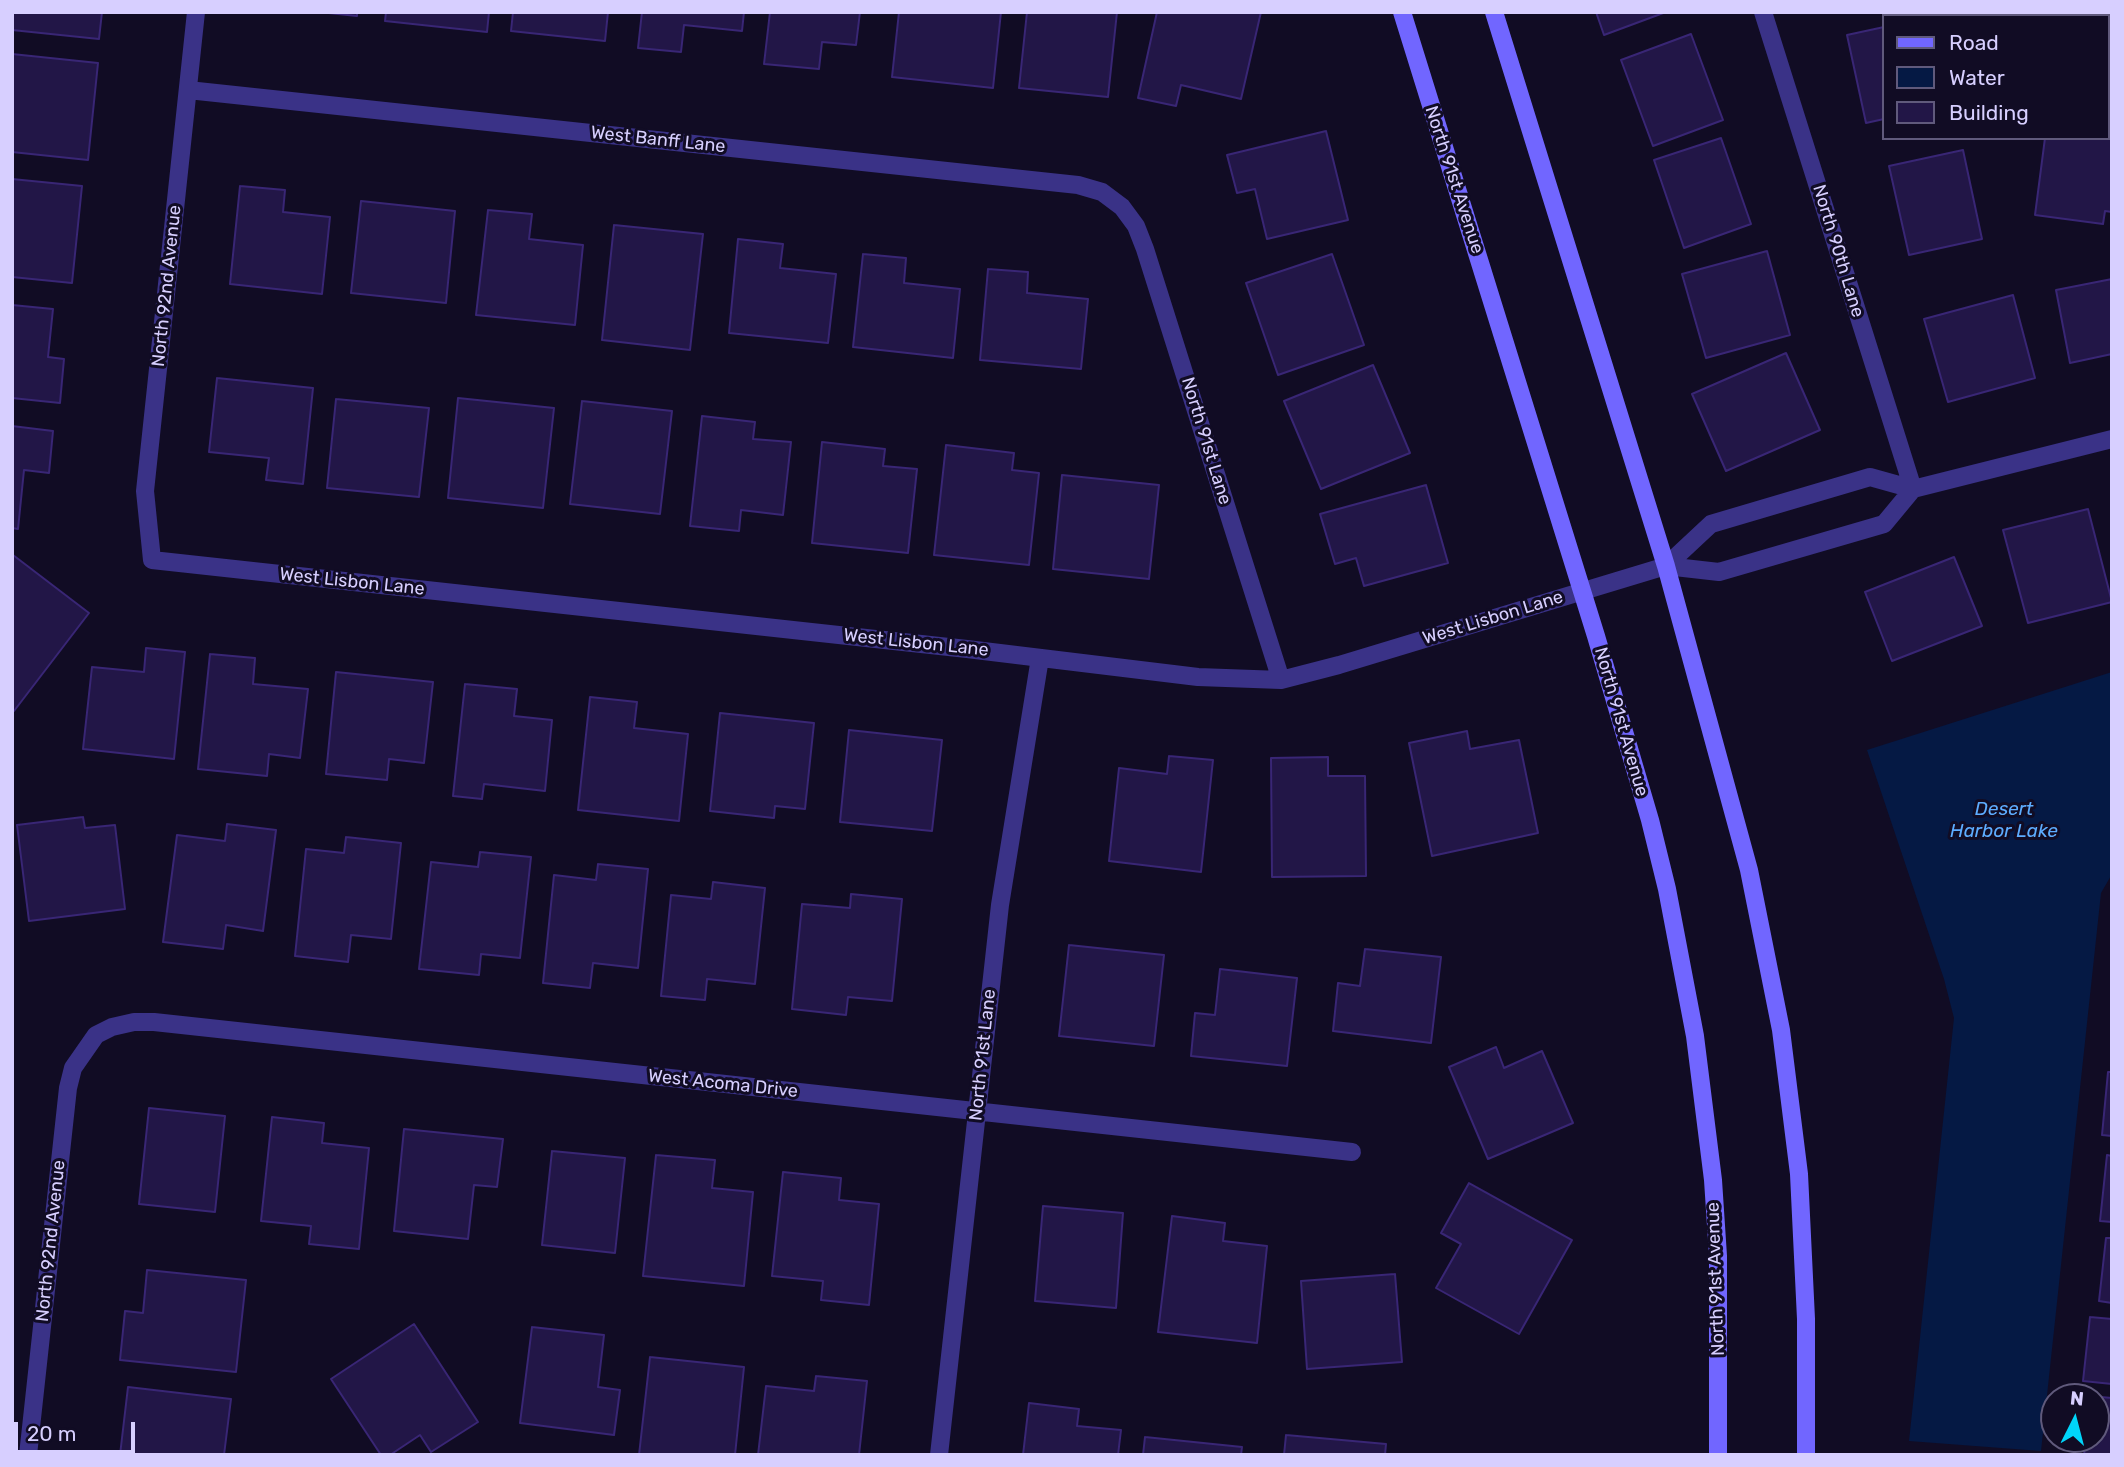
<!DOCTYPE html>
<html>
<head>
<meta charset="utf-8">
<style>
	body { margin:0 }
	#map { position:relative; width:2124px; height:1467px; overflow:hidden; background:#110c24; font-family:Rubik,sans-serif }
	canvas { display:block }
	.frame { position:absolute; inset:0; border:14px solid #d7cfff; pointer-events:none }
	.legend { position:absolute; left:1882px; top:14px; width:228px; height:126px; box-sizing:border-box; background:#110c24; border:2px solid #605a7c; margin:0; padding:9px 12px; list-style:none; font-size:21px; color:#d7cfff }
	.legend li { display:flex; align-items:center; gap:14px; height:35px }
	.legend b { width:35px; border:2px solid #605a7c }
	.north { position:absolute; left:2040px; top:1383px; width:70px; height:70px; box-sizing:border-box; background:#110c24; border:2px solid #605a7c; border-radius:50%; rotate:6deg; font-size:19px; font-weight:700; line-height:28px; text-align:center; color:#d7cfff }
	.north::after { content:''; display:block; margin:auto; width:24px; height:32px; background:#00d5fa; clip-path:polygon(50% 0,100% 100%,50% 72%,0 100%) }
	.scale { position:absolute; left:14px; top:1422px; width:121px; height:32px; box-sizing:border-box; border:4px solid #d7cfff; border-top:0; padding-left:9px; font-size:21px; line-height:24px; white-space:nowrap; color:#d7cfff; -webkit-text-stroke:5px #110c24; paint-order:stroke }
</style>
</head>
<body>
<div id="map">
<canvas width="2124" height="1467"></canvas>
<div class="frame"></div>
<ul class="legend">
<li><b style="height:9px;background:#7166ff"></b>Road</li>
<li><b style="height:19px;background:#051944"></b>Water</li>
<li><b style="height:19px;background:#221647"></b>Building</li>
</ul>
<div class="north">N</div>
<div class="scale">20 m</div>
</div>
<script>
const c = document.querySelector('canvas').getContext('2d');
c.lineJoin = 'round';
function fill(path, color) {
  c.fillStyle = color;
  c.fill(path, 'evenodd');
}
function poly(rows) {
  const path = new Path2D();
  for (const r of rows) {
    path.moveTo(r[0], r[1]);
    for (let i = 2; i < r.length; i += 2) path.lineTo(r[i], r[i + 1]);
  }
  return path;
}
function trace(path, color, width, dash) {
  c.strokeStyle = color;
  c.lineWidth = width;
  c.lineCap = dash ? 'butt' : 'round';
  c.setLineDash(dash || []);
  c.stroke(path);
}
function write(font, color, halo, rows, align = 'center') {
  c.font = font + ' Rubik,sans-serif';
  c.lineWidth = 6;
  c.setLineDash([]);
  c.textBaseline = 'middle';
  c.strokeStyle = halo;
  c.fillStyle = color;
  for (const [text, x, y, turn = 0] of rows) {
    c.save();
    c.translate(x, y);
    c.rotate((+turn || 0) * Math.PI / 180);
    c.textAlign = isNaN(turn) ? turn : align;
    if (halo) c.strokeText(text, 0, 0);
    c.fillText(text, 0, 0);
    c.restore();
  }
}
fill(poly([
	[2112,672,2112,874,2101,893,2041,1451,1909,1441,1954,1018,1944,979,1867,750]
]), '#051944');
const building = poly([
	[12,12,102,12,99,39,12,30,12,12],
	[319,12,357,12,357,16,319,12],
	[386,12,489,12,487,32,385,21,386,12],
	[513,12,608,12,605,41,511,31,513,12],
	[642,12,744,12,742,31,684,25,681,52,638,48,642,12],
	[770,12,860,12,856,45,822,42,819,69,764,64,770,12],
	[899,12,1001,12,993,88,892,77,899,12],
	[1027,12,1117,12,1108,97,1019,88,1027,12],
	[1157,12,1261,12,1241,99,1181,85,1176,106,1138,98,1157,12],
	[1596,12,1666,12,1604,35,1596,12],
	[2003,12,2072,12,2072,16,2003,16,2003,12],
	[1884,27,1884,119,1866,123,1847,35,1884,27],
	[1691,34,1723,120,1653,146,1621,60,1691,34],
	[12,54,98,63,88,160,12,152,12,54],
	[2108,108,2112,109,2112,212,2105,211,2103,224,2035,215,2045,138,2108,138,2108,108],
	[1326,131,1348,220,1267,239,1255,189,1237,193,1227,155,1326,131],
	[1721,138,1751,224,1684,248,1654,160,1721,138],
	[1963,150,1982,239,1909,255,1889,166,1963,150],
	[12,179,82,186,72,283,12,277,12,179],
	[240,186,285,190,283,212,330,217,322,294,230,284,240,186],
	[361,201,455,211,446,303,351,293,361,201],
	[488,210,532,214,529,239,583,245,575,325,476,315,488,210],
	[614,225,703,234,690,350,602,340,614,225],
	[738,239,783,244,780,268,836,274,828,343,729,333,738,239],
	[1767,251,1790,335,1706,358,1682,274,1767,251],
	[863,254,906,258,904,283,960,289,953,358,853,347,863,254],
	[1332,254,1364,345,1278,375,1246,283,1332,254],
	[988,269,1028,272,1027,293,1088,299,1081,369,980,360,988,269],
	[2112,279,2112,354,2070,363,2056,290,2112,279],
	[2013,295,2035,378,1948,402,1924,319,2013,295],
	[12,305,53,309,48,357,64,359,60,403,12,398,12,305],
	[1786,353,1820,430,1726,471,1692,394,1786,353],
	[1373,365,1410,453,1321,489,1284,401,1373,365],
	[217,378,313,388,303,484,266,480,269,458,209,452,217,378],
	[458,398,554,408,543,508,448,498,458,398],
	[336,399,429,408,419,497,327,488,336,399],
	[582,401,672,411,660,514,570,504,582,401],
	[702,416,755,422,753,439,791,442,783,515,741,510,739,531,690,526,702,416],
	[12,426,53,431,49,473,24,470,18,529,12,528,12,426],
	[822,442,885,449,883,466,917,469,908,553,812,543,822,442],
	[946,445,1014,453,1012,470,1039,473,1029,565,934,555,946,445],
	[1062,475,1159,485,1149,579,1053,569,1062,475],
	[1426,485,1448,563,1364,586,1356,558,1335,564,1320,514,1426,485],
	[2088,509,2112,602,2028,623,2003,530,2088,509],
	[13,555,89,613,14,711,12,710,13,555],
	[1954,557,1982,626,1892,661,1865,592,1954,557],
	[146,648,185,652,174,759,83,749,92,667,144,672,146,648],
	[210,654,255,658,253,684,308,689,300,758,269,754,267,776,198,769,210,654],
	[336,672,433,682,424,763,389,759,387,780,326,774,336,672],
	[465,684,517,689,514,716,552,720,545,791,484,784,482,799,453,796,465,684],
	[590,697,637,702,634,728,688,734,679,821,578,810,590,697],
	[720,713,814,723,805,809,775,806,774,818,710,811,720,713],
	[849,730,942,740,932,831,840,822,849,730],
	[1467,731,1470,749,1519,740,1538,833,1432,856,1409,743,1467,731],
	[1169,756,1213,760,1201,872,1109,861,1119,768,1167,774,1169,756],
	[1328,757,1328,776,1365,776,1366,876,1272,877,1271,758,1328,757],
	[83,817,85,828,115,825,125,909,29,921,17,825,83,817],
	[227,824,276,830,263,931,226,925,223,949,163,942,177,835,225,841,227,824],
	[346,837,401,843,391,939,351,935,348,962,295,956,306,849,344,853,346,837],
	[480,852,531,857,520,958,481,954,479,975,419,969,431,862,478,867,480,852],
	[598,864,648,869,638,968,593,963,590,988,543,983,554,875,596,880,598,864],
	[713,882,765,888,755,984,707,979,705,1000,661,996,671,895,711,899,713,882],
	[851,894,902,899,892,1001,848,997,846,1015,792,1009,802,904,850,908,851,894],
	[1069,945,1164,955,1154,1046,1059,1036,1069,945],
	[1365,949,1441,957,1431,1043,1333,1031,1338,983,1360,986,1365,949],
	[1220,969,1297,978,1287,1066,1191,1056,1195,1013,1215,1015,1220,969],
	[1496,1047,1504,1068,1542,1051,1573,1123,1488,1159,1449,1067,1496,1047],
	[2108,1072,2112,1072,2112,1136,2102,1135,2108,1072],
	[149,1108,225,1116,215,1212,139,1204,149,1108],
	[272,1117,324,1123,322,1143,369,1148,359,1249,309,1244,311,1226,261,1221,272,1117],
	[404,1129,503,1139,497,1187,474,1185,468,1239,394,1231,404,1129],
	[552,1151,625,1158,615,1253,542,1245,552,1151],
	[656,1155,715,1160,712,1188,753,1192,744,1286,643,1276,656,1155],
	[2107,1155,2112,1156,2112,1222,2100,1221,2107,1155],
	[783,1172,841,1178,839,1200,879,1204,869,1305,821,1300,823,1281,772,1276,783,1172],
	[1469,1183,1572,1240,1519,1334,1436,1288,1461,1244,1441,1233,1469,1183],
	[1043,1206,1123,1213,1116,1308,1035,1301,1043,1206],
	[1172,1216,1225,1223,1223,1241,1267,1246,1257,1343,1158,1332,1172,1216],
	[2106,1238,2112,1238,2112,1303,2099,1301,2106,1238],
	[147,1270,246,1280,236,1372,120,1360,125,1311,143,1313,147,1270],
	[1395,1274,1402,1362,1307,1369,1301,1281,1395,1274],
	[2090,1317,2112,1319,2112,1384,2083,1381,2090,1317],
	[414,1324,478,1422,431,1452,420,1435,390,1455,381,1455,331,1379,414,1324],
	[532,1327,604,1335,598,1387,620,1390,614,1435,520,1423,532,1327],
	[650,1357,744,1367,735,1455,639,1455,650,1357],
	[816,1376,867,1381,859,1455,758,1455,766,1386,814,1391,816,1376],
	[128,1387,231,1399,224,1455,120,1455,128,1387],
	[2090,1396,2112,1398,2112,1455,2084,1455,2086,1439,2096,1439,2096,1397,2090,1396],
	[1029,1403,1079,1409,1077,1426,1121,1430,1118,1455,1023,1455,1029,1403],
	[1286,1435,1386,1444,1385,1455,1284,1455,1286,1435],
	[1145,1437,1242,1447,1241,1455,1143,1455,1145,1437]
]);
fill(building, '#221647');
trace(building, '#392675', 2);
trace(poly([
	[196,12,145,491,152,560,967,649,1198,677,1281,680,1339,665,1666,566,1719,572,1884,524,1913,489],
	[1763,12,1913,489],
	[188,90,1078,185,1102,192,1122,207,1136,226,1145,249,1281,680],
	[1666,566,1711,524,1870,477,1913,489,2112,439],
	[28,1455,68,1088,73,1068,96,1035,112,1027,134,1022,154,1022,1352,1152],
	[939,1455,1000,905,1040,658]
]), '#3a3287', 18);
trace(poly([
	[1402,12,1596,636,1650,820,1667,889,1695,1036,1713,1180,1718,1256,1718,1455],
	[1494,12,1666,566,1749,870,1781,1030,1799,1174,1806,1319,1806,1455]
]), '#7166ff', 18);
write('18px', '#d7cfff', '#110c24', [
	["West Banff Lane",658,140,6],
	["North 91st Avenue",1454,180,72],
	["North 90th Lane",1838,251,73],
	["North 92nd Avenue",167,286,-84],
	["North 91st Lane",1206,441,73],
	["West Lisbon Lane",352,582,6],
	["West Lisbon Lane",1493,618,-17],
	["West Lisbon Lane",916,643,6],
	["North 91st Avenue",1621,722,74],
	["North 91st Lane",983,1055,-84],
	["West Acoma Drive",723,1084,6],
	["North 92nd Avenue",51,1241,-84],
	["North 91st Avenue",1716,1279,-92]
]);
write('italic 19px', '#5dacff', '#110c24', [
	["Desert",2004,810],
	["Harbor Lake",2004,832]
]);
</script>
</body>
</html>
